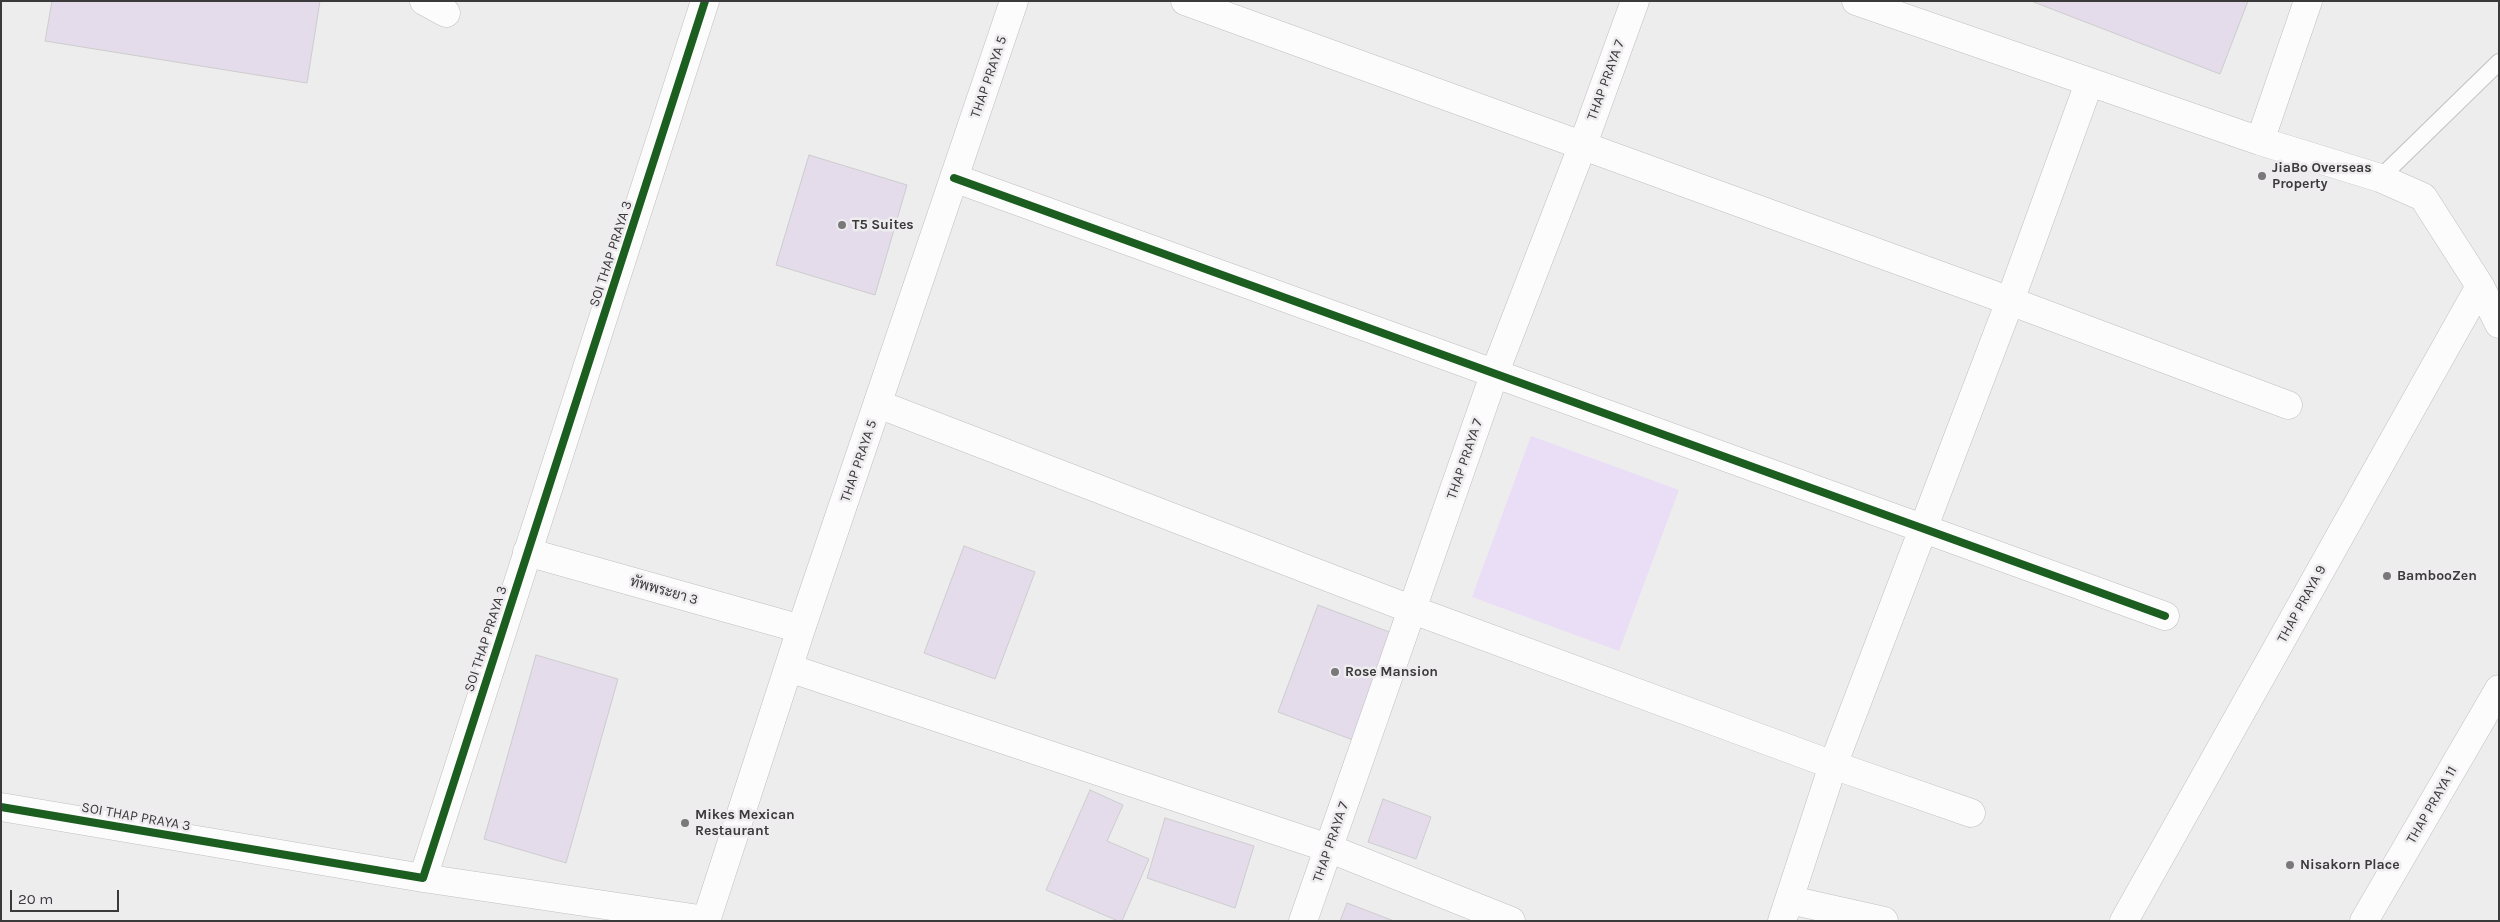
<!DOCTYPE html>
<html>
<head>
<meta charset="utf-8">
<style>
	body { margin:0 }
	#map { position:relative; width:2500px; height:922px; overflow:hidden; background:#eeedee; font-family:Karla,sans-serif }
	canvas { display:block }
	.frame { position:absolute; inset:0; border:2px solid #3b3a3b; pointer-events:none }
	.scale { position:absolute; left:10px; top:890px; width:109px; height:22px; box-sizing:border-box; border:2px solid #3b3a3b; border-top:0; padding-left:6px; font-size:15px; line-height:18px; white-space:nowrap; color:#3b3a3b; -webkit-text-stroke:4px #eeecef; paint-order:stroke }
</style>
</head>
<body>
<div id="map">
<canvas width="2500" height="922"></canvas>
<div class="frame"></div>
<div class="scale">20 m</div>
</div>
<script>
const c = document.querySelector('canvas').getContext('2d');
c.lineJoin = 'round';
function fill(path, color) {
  c.fillStyle = color;
  c.fill(path, 'evenodd');
}
function poly(rows) {
  const path = new Path2D();
  for (const r of rows) {
    path.moveTo(r[0], r[1]);
    for (let i = 2; i < r.length; i += 2) path.lineTo(r[i], r[i + 1]);
  }
  return path;
}
function trace(path, color, width, dash) {
  c.strokeStyle = color;
  c.lineWidth = width;
  c.lineCap = dash ? 'butt' : 'round';
  c.setLineDash(dash || []);
  c.stroke(path);
}
function write(font, color, halo, rows, align = 'center') {
  c.font = font + ' Karla,Sarabun,sans-serif';
  c.lineWidth = 5;
  c.setLineDash([]);
  c.textBaseline = 'middle';
  c.strokeStyle = halo;
  c.fillStyle = color;
  for (const [text, x, y, turn = 0] of rows) {
    c.save();
    c.translate(x, y);
    c.rotate((+turn || 0) * Math.PI / 180);
    c.textAlign = isNaN(turn) ? turn : align;
    if (halo) c.strokeText(text, 0, 0);
    c.fillText(text, 0, 0);
    c.restore();
  }
}
fill(poly([
	[1531,436,1679,490,1619,651,1472,597]
]), '#eaddf6');
const building = poly([
	[52,1,320,1,307,83,45,41,52,1],
	[2031,1,2248,1,2220,74,2031,1],
	[809,155,907,185,875,295,776,265,809,155],
	[964,546,1035,572,995,679,924,653,964,546],
	[1318,605,1392,633,1353,740,1278,712,1318,605],
	[536,655,618,679,566,863,484,839,536,655],
	[1090,790,1123,805,1107,841,1149,859,1122,921,1118,921,1046,890,1090,790],
	[1383,799,1431,817,1416,859,1368,842,1383,799],
	[1165,818,1254,846,1235,908,1147,878,1165,818],
	[1347,903,1394,921,1340,921,1347,903]
]);
fill(building, '#e4dcea');
trace(building, '#cdcccd', 1);
const service = poly([
	[2380,178,2499,62]
]);
const minor = poly([
	[424,1,446,13],
	[1185,1,2010,301,2288,405],
	[1856,1,2260,141,2380,178,2423,197,2480,286,2499,324],
	[2260,141,2308,1],
	[954,178,2165,616],
	[878,404,1413,610,1833,765,1971,813],
	[527,552,801,629],
	[789,668,1328,848,1511,921],
	[1,807,423,878,705,1],
	[423,878,706,920],
	[1790,900,1884,921],
	[706,921,801,629,1014,1],
	[1303,921,1495,372,1582,147,1635,1],
	[1782,921,1833,765,2010,301,2089,83],
	[2124,921,2480,286],
	[2364,921,2499,689]
]);
trace(service, '#c0bfc0', 18);
trace(minor, '#c0bfc0', 29);
trace(service, '#fcfcfc', 16);
trace(minor, '#fcfcfc', 28);
trace(poly([
	[954,178,2165,616],
	[1,807,423,878,705,1]
]), '#1b5e20', 8);
for (const [x, y, r, color] of [
	[2262,176,5,"#7a797a"],
	[842,225,5,"#7a797a"],
	[2387,576,5,"#7a797a"],
	[1335,672,5,"#7a797a"],
	[685,823,5,"#7a797a"],
	[2290,865,5,"#7a797a"]
]) {
  const dot = new Path2D();
  dot.arc(x, y, r, 0, 2 * Math.PI);
  c.fillStyle = color;
  c.fill(dot);
  trace(dot, '#eeecef', 2);
}
write('14px', '#3b3a3b', '#eeecef', [
	["THAP PRAYA 5",989,77,-71],
	["THAP PRAYA 7",1606,80,-70],
	["SOI THAP PRAYA 3",611,254,-72],
	["THAP PRAYA 7",1465,459,-71],
	["THAP PRAYA 5",859,461,-71],
	["ทัพพระยา 3",664,591,16],
	["THAP PRAYA 9",2302,604,-61],
	["SOI THAP PRAYA 3",486,639,-72],
	["THAP PRAYA 11",2432,805,-60],
	["SOI THAP PRAYA 3",136,817,10],
	["THAP PRAYA 7",1331,842,-71]
]);
write('bold 14px', '#3b3a3b', '#eeecef', [
	["JiaBo Overseas",2272,168],
	["Property",2272,184],
	["T5 Suites",852,225],
	["BambooZen",2397,576],
	["Rose Mansion",1345,672],
	["Mikes Mexican",695,815],
	["Restaurant",695,831],
	["Nisakorn Place",2300,865]
], 'left');
</script>
</body>
</html>
